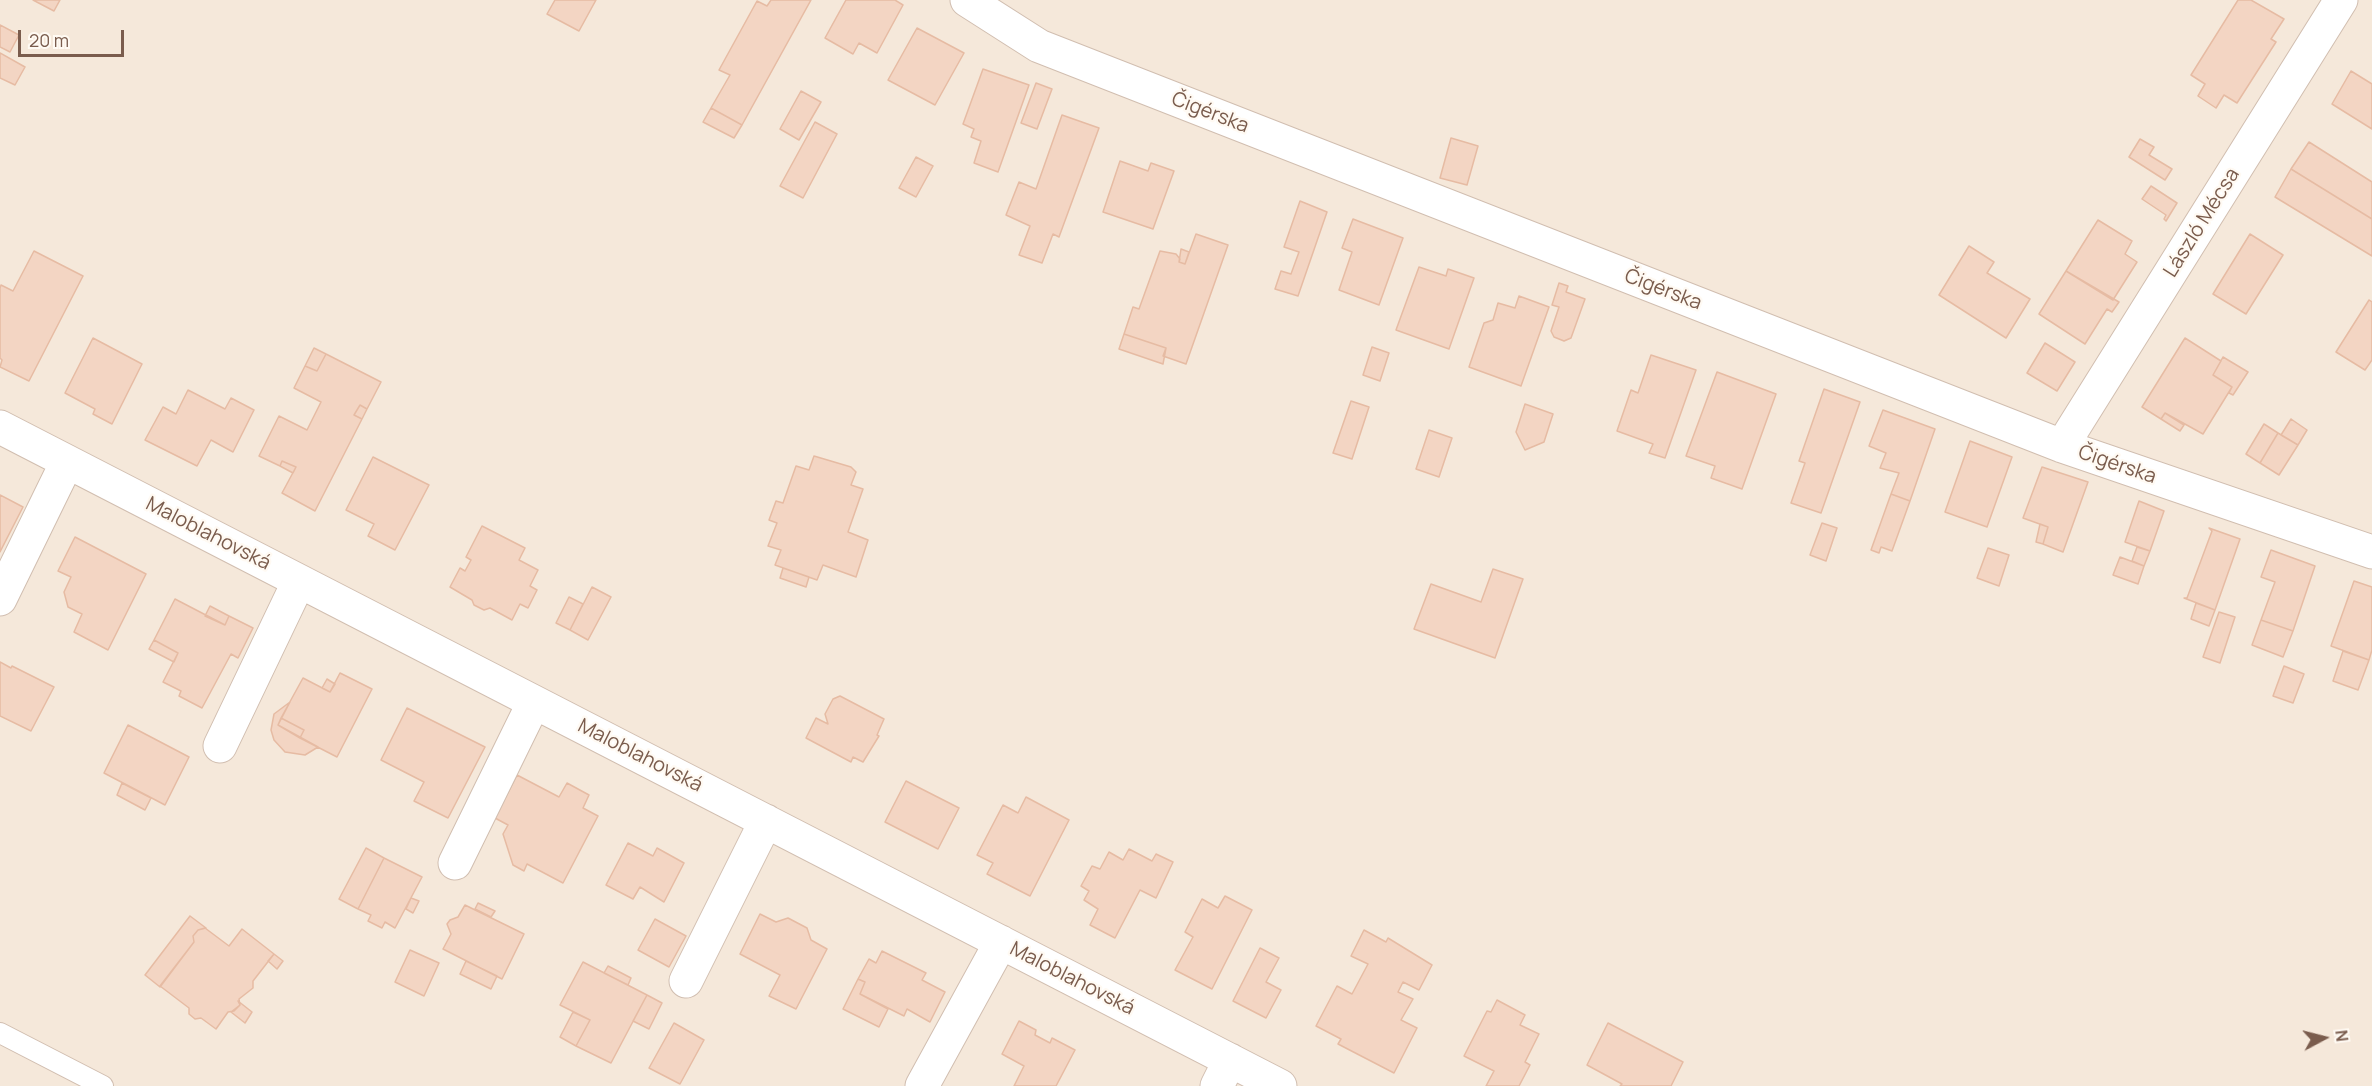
<!DOCTYPE html>
<html>
<head>
<meta charset="utf-8">
<style>
	body { margin:0 }
	#map { position:relative; width:2372px; height:1086px; overflow:hidden; background:#fdf6ec; font-family:Manrope,sans-serif }
	canvas { display:block }
	.north { position:absolute; left:2294px; top:1008px; width:60px; height:60px; -webkit-text-stroke:4px #fffaf3; paint-order:stroke; rotate:83deg; font-size:16px; font-weight:700; line-height:24px; text-align:center; color:#7a5c4d }
	.north::after { content:''; display:block; margin:auto; width:21px; height:27px; background:#7a5c4d; clip-path:polygon(50% 0,100% 100%,50% 72%,0 100%) }
	.scale { position:absolute; left:18px; top:30px; width:106px; height:27px; box-sizing:border-box; border:3px solid #7a5c4d; border-top:0; padding-left:8px; font-size:18px; line-height:21px; white-space:nowrap; color:#7a5c4d; -webkit-text-stroke:4px #fffaf3; paint-order:stroke }
</style>
</head>
<body>
<div id="map">
<canvas width="2372" height="1086"></canvas>
<div class="north">N</div>
<div class="scale">20 m</div>
</div>
<script>
const c = document.querySelector('canvas').getContext('2d');
c.lineJoin = 'round';
function fill(path, color) {
  c.fillStyle = color;
  c.fill(path, 'evenodd');
}
function poly(rows) {
  const path = new Path2D();
  for (const r of rows) {
    path.moveTo(r[0], r[1]);
    for (let i = 2; i < r.length; i += 2) path.lineTo(r[i], r[i + 1]);
  }
  return path;
}
function trace(path, color, width, dash) {
  c.strokeStyle = color;
  c.lineWidth = width;
  c.lineCap = dash ? 'butt' : 'round';
  c.setLineDash(dash || []);
  c.stroke(path);
}
function write(font, color, halo, rows, align = 'center') {
  c.font = font + ' Manrope,sans-serif';
  c.lineWidth = 4.5;
  c.setLineDash([]);
  c.textBaseline = 'middle';
  c.strokeStyle = halo;
  c.fillStyle = color;
  for (const [text, x, y, turn = 0] of rows) {
    c.save();
    c.translate(x, y);
    c.rotate((+turn || 0) * Math.PI / 180);
    c.textAlign = isNaN(turn) ? turn : align;
    if (halo) c.strokeText(text, 0, 0);
    c.fillText(text, 0, 0);
    c.restore();
  }
}
fill(poly([
	[0,0,2372,0,2372,1086,0,1086]
]), '#f5e8da');
const building = poly([
	[33,0,60,0,54,11,33,0],
	[555,0,596,0,579,31,547,14,555,0],
	[771,0,811,0,742,125,711,108,730,75,719,70,757,1,767,6,771,0],
	[846,0,895,0,903,5,877,53,859,43,853,54,825,38,846,0],
	[2238,0,2251,0,2284,19,2271,39,2276,42,2237,103,2224,95,2216,108,2198,96,2205,84,2191,75,2238,0],
	[0,25,19,35,10,52,0,47,0,25],
	[917,28,964,53,935,105,888,80,917,28],
	[0,53,25,67,15,85,0,78,0,53],
	[983,69,1029,85,998,172,974,163,981,141,971,137,974,129,963,124,983,69],
	[2351,71,2372,84,2372,129,2332,104,2351,71],
	[1036,83,1052,89,1037,129,1021,123,1036,83],
	[801,91,821,102,799,140,780,129,801,91],
	[711,108,742,125,734,138,703,122,711,108],
	[1062,115,1099,128,1059,237,1053,234,1042,263,1019,255,1030,226,1006,215,1019,182,1036,189,1062,115],
	[815,122,837,134,803,198,780,186,815,122],
	[1451,138,1478,146,1467,185,1440,178,1451,138],
	[2140,139,2154,147,2149,155,2172,169,2165,180,2129,157,2140,139],
	[2309,142,2372,182,2372,219,2291,169,2309,142],
	[916,157,933,166,916,197,899,188,916,157],
	[1120,161,1148,171,1151,163,1174,171,1153,229,1103,212,1120,161],
	[2291,169,2372,219,2372,256,2275,197,2291,169],
	[2151,186,2177,203,2166,221,2164,219,2166,215,2142,199,2151,186],
	[1300,201,1327,212,1298,296,1275,289,1281,271,1291,274,1299,252,1284,247,1300,201],
	[1353,219,1403,238,1379,305,1339,290,1352,252,1342,248,1353,219],
	[2098,220,2132,241,2125,254,2137,262,2113,300,2066,271,2098,220],
	[1196,234,1228,245,1186,364,1163,356,1166,348,1124,334,1133,307,1139,309,1160,251,1176,254,1180,259,1179,262,1185,264,1196,234],
	[2250,234,2283,255,2246,314,2213,294,2250,234],
	[1969,246,1994,262,1987,273,2030,299,2006,338,1939,295,1969,246],
	[1181,249,1189,252,1185,264,1179,262,1181,249],
	[34,251,83,276,29,381,0,367,2,360,0,358,0,288,1,285,13,291,34,251],
	[1419,267,1446,276,1448,269,1474,278,1449,349,1396,330,1419,267],
	[2066,271,2119,302,2112,312,2107,309,2085,344,2039,314,2066,271],
	[1559,283,1568,286,1566,292,1585,299,1571,338,1564,341,1554,337,1551,331,1559,307,1552,305,1559,283],
	[1519,296,1549,307,1521,386,1469,367,1484,323,1493,320,1498,303,1515,308,1519,296],
	[2369,300,2372,302,2372,360,2365,370,2336,352,2369,300],
	[1124,334,1166,348,1163,364,1119,349,1124,334],
	[93,338,142,364,112,424,93,414,95,409,65,393,93,338],
	[2185,338,2221,361,2213,375,2232,387,2203,434,2165,413,2161,419,2142,407,2185,338],
	[2045,343,2075,362,2057,391,2027,373,2045,343],
	[1372,347,1389,353,1380,381,1363,375,1372,347],
	[314,348,326,354,317,371,305,366,314,348],
	[326,354,381,382,367,409,360,405,354,415,362,419,315,511,282,493,296,467,282,461,280,466,259,456,279,416,307,430,321,402,294,388,305,366,317,371,326,354],
	[1651,355,1696,370,1665,458,1649,453,1653,444,1617,431,1631,390,1638,393,1651,355],
	[2223,357,2248,372,2233,395,2229,393,2232,387,2213,375,2223,357],
	[1717,372,1776,394,1742,489,1711,478,1715,466,1686,456,1717,372],
	[1824,389,1860,402,1821,513,1791,503,1805,463,1799,461,1824,389],
	[188,390,225,409,231,398,254,410,233,452,211,440,197,466,145,440,163,407,176,414,188,390],
	[1351,401,1369,407,1352,459,1333,453,1351,401],
	[1525,404,1553,414,1544,442,1525,450,1516,432,1525,404],
	[360,405,367,409,362,419,354,415,360,405],
	[1883,410,1935,429,1910,501,1891,494,1899,473,1880,468,1886,453,1869,446,1883,410],
	[2165,413,2184,425,2180,431,2161,419,2165,413],
	[2291,419,2307,430,2298,445,2281,435,2291,419],
	[2264,424,2278,433,2260,463,2246,454,2264,424],
	[1429,430,1452,438,1439,477,1416,469,1429,430],
	[2278,433,2298,445,2279,475,2260,463,2278,433],
	[1970,441,2012,457,1987,527,1945,512,1970,441],
	[814,456,851,467,856,472,851,485,863,489,848,532,868,540,856,577,823,565,817,580,775,565,781,550,768,546,777,523,769,520,776,501,783,503,796,466,809,470,814,456],
	[373,457,429,485,395,550,368,536,374,524,346,510,373,457],
	[282,461,296,467,293,473,280,466,282,461],
	[2042,467,2088,482,2063,552,2043,544,2048,527,2023,518,2042,467],
	[1891,494,1910,501,1892,551,1881,547,1879,553,1871,550,1891,494],
	[0,495,23,507,0,552,0,495],
	[2139,501,2164,511,2150,551,2125,542,2139,501],
	[1822,523,1837,528,1826,561,1810,555,1822,523],
	[2040,524,2048,527,2043,544,2036,542,2040,524],
	[482,526,525,548,519,560,538,570,530,586,537,590,528,608,520,604,512,620,490,608,484,610,474,605,472,600,450,587,460,568,465,571,471,560,466,557,482,526],
	[2209,528,2240,539,2215,610,2184,598,2187,598,2212,531,2209,528],
	[75,537,146,574,108,650,74,632,82,614,68,607,64,592,71,577,58,571,75,537],
	[2137,547,2150,551,2144,566,2132,561,2137,547],
	[1988,548,2009,555,1999,586,1977,578,1988,548],
	[2271,550,2315,566,2293,631,2261,620,2275,582,2261,577,2271,550],
	[2120,557,2144,566,2138,584,2113,575,2120,557],
	[783,568,809,577,806,587,780,578,783,568],
	[1493,569,1523,579,1495,658,1414,629,1431,584,1481,602,1493,569],
	[2354,581,2372,587,2372,650,2369,660,2331,646,2354,581],
	[592,587,611,597,588,640,570,630,592,587],
	[569,597,583,604,570,630,556,623,569,597],
	[175,599,225,625,229,616,253,628,238,658,231,654,202,708,179,696,181,691,163,682,178,653,154,640,175,599],
	[2196,603,2215,610,2209,626,2191,619,2196,603],
	[210,606,229,616,225,625,205,616,210,606],
	[2219,612,2235,617,2220,663,2203,657,2219,612],
	[2261,620,2293,631,2283,657,2252,645,2261,620],
	[154,640,178,653,174,662,149,649,154,640],
	[2343,651,2369,660,2358,690,2333,681,2343,651],
	[0,662,11,668,12,666,54,687,31,731,0,716,0,662],
	[2284,666,2304,674,2293,703,2273,696,2284,666],
	[340,673,372,689,337,757,300,738,304,730,281,718,303,678,330,692,340,673],
	[327,679,335,684,330,692,322,688,327,679],
	[840,696,884,719,877,735,879,736,863,762,853,757,851,762,806,738,816,718,828,724,825,714,833,699,840,696],
	[290,702,278,725,318,747,305,755,285,752,274,740,271,730,274,714,290,702],
	[407,708,485,747,448,818,414,801,424,782,381,760,407,708],
	[281,718,304,730,300,738,278,725,281,718],
	[128,725,189,757,165,805,104,773,128,725],
	[517,775,559,797,567,783,589,795,583,808,598,816,563,883,527,864,524,871,513,865,503,834,508,825,495,818,517,775],
	[906,781,959,808,938,849,885,822,906,781],
	[122,783,151,798,145,810,117,795,122,783],
	[1026,797,1069,820,1030,896,987,874,993,863,977,855,1003,805,1018,813,1026,797],
	[628,843,653,856,657,848,684,863,664,902,640,887,633,899,606,885,628,843],
	[366,848,384,858,358,909,339,899,366,848],
	[1129,849,1152,861,1156,854,1173,862,1156,898,1140,890,1115,938,1090,925,1098,909,1084,900,1089,891,1081,886,1092,866,1100,869,1109,852,1123,860,1129,849],
	[384,858,422,877,395,928,385,922,382,928,368,921,371,915,358,909,384,858],
	[1225,896,1252,910,1212,989,1175,970,1193,937,1185,932,1202,899,1218,908,1225,896],
	[411,898,419,901,413,913,406,909,411,898],
	[478,903,495,911,491,917,475,909,478,903],
	[465,905,524,934,502,979,443,949,451,934,447,924,450,920,458,917,465,905],
	[760,914,776,922,788,918,807,928,811,940,827,949,796,1009,769,996,780,975,740,954,760,914],
	[190,916,206,928,198,930,193,936,194,942,160,987,145,975,190,916],
	[655,919,686,936,669,967,638,950,655,919],
	[205,928,229,946,242,929,274,954,253,981,253,988,239,999,240,1005,234,1011,228,1012,216,1029,201,1018,195,1019,189,1014,189,1008,160,986,194,942,193,936,198,930,205,928],
	[1364,930,1386,942,1388,938,1432,965,1419,990,1403,982,1398,992,1413,999,1401,1020,1417,1028,1394,1073,1338,1044,1341,1039,1316,1026,1337,986,1352,994,1368,964,1351,956,1364,930],
	[1260,948,1279,958,1266,982,1281,990,1266,1018,1233,1001,1260,948],
	[410,950,439,963,424,996,395,982,410,950],
	[882,951,926,973,922,980,945,992,930,1022,907,1009,904,1016,860,994,865,982,858,979,869,959,876,963,882,951],
	[274,954,283,961,277,969,268,961,274,954],
	[466,961,497,976,491,989,460,974,466,961],
	[583,962,647,995,611,1063,576,1046,590,1020,560,1005,583,962],
	[608,966,631,978,628,985,604,973,608,966],
	[858,979,865,982,860,994,888,1009,879,1027,843,1009,858,979],
	[647,995,662,1003,649,1029,633,1021,647,995],
	[1497,1000,1525,1015,1520,1025,1539,1034,1525,1062,1530,1065,1519,1086,1486,1086,1494,1071,1464,1056,1487,1011,1491,1012,1497,1000],
	[238,1001,252,1012,245,1023,231,1012,240,1005,238,1001],
	[573,1012,590,1020,576,1046,560,1037,573,1012],
	[1019,1021,1036,1030,1035,1035,1050,1043,1052,1038,1075,1050,1056,1086,1014,1086,1024,1066,1002,1054,1019,1021],
	[674,1023,704,1040,680,1084,649,1068,674,1023],
	[1608,1023,1683,1062,1671,1086,1620,1086,1622,1084,1587,1065,1608,1023]
]);
fill(building, '#f3d5c3');
trace(building, '#e6bba3', 1.5);
const lane = poly([
	[0,1033,103,1086]
]);
const street = poly([
	[967,0,1039,46,2062,446,2372,552],
	[0,427,1280,1086],
	[2062,446,2341,0],
	[0,599,67,462],
	[220,746,299,581],
	[455,863,534,702],
	[686,981,766,821],
	[922,1086,1001,942],
	[1217,1086,1230,1060]
]);
trace(lane, '#d1beb0', 22);
trace(street, '#d1beb0', 35);
trace(lane, '#fff', 20);
trace(street, '#fff', 33);
write('20px', '#7a5c4d', '#fffaf3', [
	["Čigérska",1210,113,21],
	["László Mécsa",2202,223,-58],
	["Čigérska",1663,290,21],
	["Čigérska",2117,465,19],
	["Maloblahovská",208,534,27],
	["Maloblahovská",640,756,27],
	["Maloblahovská",1072,979,27]
]);
</script>
</body>
</html>
